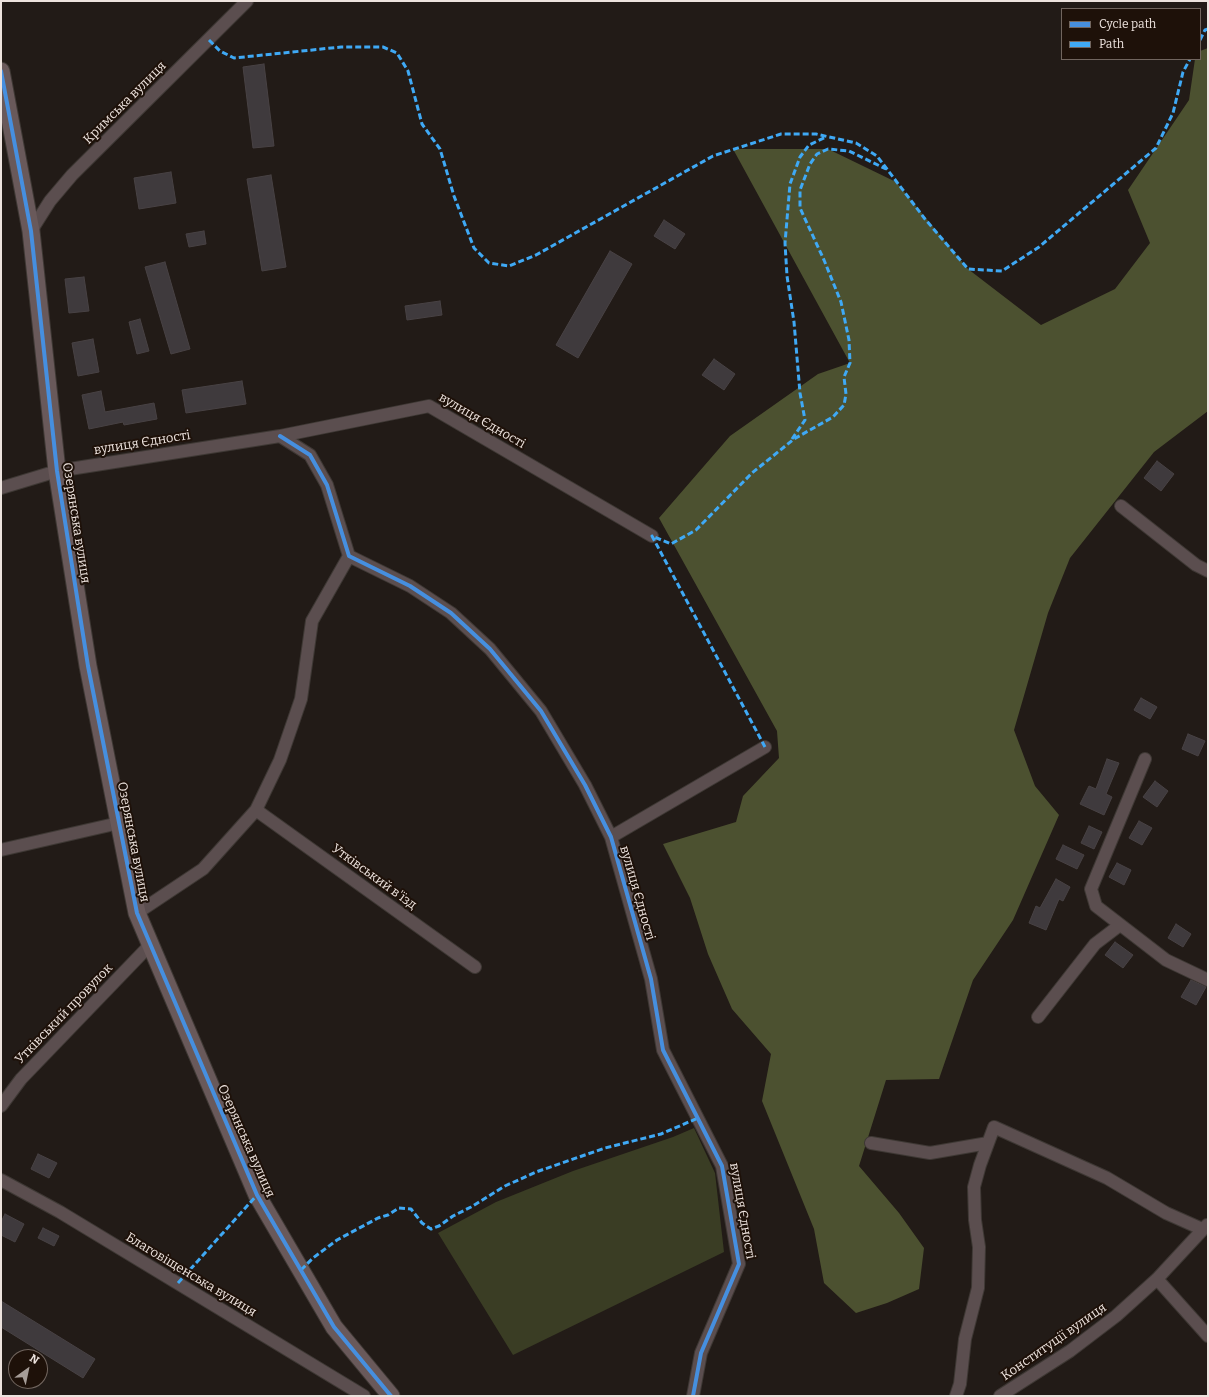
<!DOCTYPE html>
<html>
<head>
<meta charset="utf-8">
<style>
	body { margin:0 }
	#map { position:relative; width:1209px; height:1397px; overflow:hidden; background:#221b17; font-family:Bitter,serif }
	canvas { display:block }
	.frame { position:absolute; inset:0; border:2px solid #ede3de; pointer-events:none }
	.legend { position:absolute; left:1061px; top:8px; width:140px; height:52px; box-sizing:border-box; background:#1e1109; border:1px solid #71655e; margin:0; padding:5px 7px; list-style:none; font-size:12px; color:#ede3de }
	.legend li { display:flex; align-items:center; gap:8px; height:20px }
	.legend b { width:20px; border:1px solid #71655e }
	.north { position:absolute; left:8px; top:1349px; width:40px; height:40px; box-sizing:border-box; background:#1e1109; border:1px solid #71655e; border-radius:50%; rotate:33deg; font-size:11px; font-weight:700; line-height:16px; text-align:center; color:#ede3de }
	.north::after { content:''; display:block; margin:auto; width:14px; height:18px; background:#a69d98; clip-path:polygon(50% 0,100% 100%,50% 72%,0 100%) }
</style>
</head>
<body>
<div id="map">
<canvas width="1209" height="1397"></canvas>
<div class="frame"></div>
<ul class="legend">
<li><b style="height:5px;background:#468fdf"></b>Cycle path</li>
<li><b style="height:5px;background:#3fa9f5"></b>Path</li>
</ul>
<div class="north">N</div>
</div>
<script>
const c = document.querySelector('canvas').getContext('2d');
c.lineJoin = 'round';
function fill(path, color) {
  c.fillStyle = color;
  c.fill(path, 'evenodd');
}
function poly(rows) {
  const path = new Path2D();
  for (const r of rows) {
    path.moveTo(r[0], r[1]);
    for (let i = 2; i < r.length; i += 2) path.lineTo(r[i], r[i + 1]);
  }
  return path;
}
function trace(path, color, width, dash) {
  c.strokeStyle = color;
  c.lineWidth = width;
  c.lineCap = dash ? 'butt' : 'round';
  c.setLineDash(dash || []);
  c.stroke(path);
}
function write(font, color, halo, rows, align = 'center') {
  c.font = font + ' Bitter,serif';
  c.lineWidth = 4;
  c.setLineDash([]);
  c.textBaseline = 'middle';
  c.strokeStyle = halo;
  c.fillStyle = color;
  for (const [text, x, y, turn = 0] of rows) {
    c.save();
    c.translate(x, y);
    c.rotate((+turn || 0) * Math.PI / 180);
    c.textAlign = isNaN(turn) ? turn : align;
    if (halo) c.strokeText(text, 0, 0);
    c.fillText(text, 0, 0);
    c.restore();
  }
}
fill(poly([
	[694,1128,715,1173,724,1252,513,1355,438,1233,496,1202,573,1171,673,1137]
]), '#3a3d24');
fill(poly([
	[1208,48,1208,411,1154,452,1070,558,1048,613,1014,730,1035,786,1059,815,1013,920,973,980,939,1079,886,1080,859,1166,899,1213,924,1248,919,1289,887,1303,856,1313,824,1283,814,1229,762,1101,771,1054,732,1009,708,954,690,898,663,844,736,822,743,796,779,758,777,731,659,518,730,436,818,374,850,363,733,149,828,149,896,182,968,269,1041,325,1115,289,1150,243,1128,190,1189,100,1195,59,1200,59,1200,51]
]), '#4c5130');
const building = poly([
	[264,64,274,146,253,148,243,67,264,64],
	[171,172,176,203,139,209,134,178,171,172],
	[271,175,286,267,262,271,247,179,271,175],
	[664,220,685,234,675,249,654,236,664,220],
	[204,231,206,244,189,247,186,234,204,231],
	[610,251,632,264,578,358,556,345,610,251],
	[165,262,190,349,171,354,145,267,165,262],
	[84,277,89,311,69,313,65,279,84,277],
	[440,301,442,315,407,320,405,306,440,301],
	[140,319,149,351,137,354,129,322,140,319],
	[93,339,99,372,78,376,72,343,93,339],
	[714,359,735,374,724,390,702,375,714,359],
	[242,381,246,404,186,413,182,390,242,381],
	[101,391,105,412,154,403,157,419,124,425,123,422,89,429,82,395,101,391],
	[1157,461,1174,474,1161,491,1144,478,1157,461],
	[1141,698,1157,707,1150,719,1134,710,1141,698],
	[1188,734,1205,741,1198,756,1182,749,1188,734],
	[1107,759,1119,763,1106,794,1112,797,1104,815,1080,804,1089,786,1096,789,1107,759],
	[1155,781,1168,791,1157,807,1143,797,1155,781],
	[1139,821,1152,828,1142,845,1129,838,1139,821],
	[1089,826,1102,832,1094,849,1081,843,1089,826],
	[1063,845,1084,855,1077,869,1056,859,1063,845],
	[1117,863,1131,870,1124,885,1109,877,1117,863],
	[1056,879,1070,887,1063,901,1059,899,1046,930,1029,923,1036,906,1040,908,1056,879],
	[1176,924,1191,934,1183,947,1168,938,1176,924],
	[1115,942,1133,955,1123,968,1105,955,1115,942],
	[1191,980,1206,987,1196,1005,1181,997,1191,980],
	[38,1154,57,1163,49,1178,31,1169,38,1154],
	[5,1214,24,1224,15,1242,1,1235,1,1222,5,1214],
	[43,1228,59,1236,54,1246,38,1238,43,1228],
	[1,1301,95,1359,83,1378,1,1327,1,1301]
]);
fill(building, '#3f3a3d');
trace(building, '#484244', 1);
const street = poly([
	[31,231,50,201,72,175,247,1],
	[280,436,310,455,327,485,349,556,410,586,451,613,490,649,541,711,585,785,611,837,651,979,663,1050,722,1166,739,1264,701,1353,693,1396],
	[1,488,57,471,280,436,429,406,652,536],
	[1121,506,1196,565,1208,571],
	[1145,759,1091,889,1096,906,1166,960,1208,980],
	[256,810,475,967],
	[611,837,765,747],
	[1,850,119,823],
	[137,913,203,869,256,810,280,760,301,699,312,621,349,556],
	[1038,1017,1095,944,1120,925],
	[1,1106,21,1079,150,945],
	[871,1143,930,1153,988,1143],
	[1,1180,60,1212,364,1396],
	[1157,1279,1208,1336],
	[956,1396,960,1384,965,1339,978,1288,979,1247,975,1220,974,1187,980,1165,994,1127,1107,1178,1166,1213,1202,1229],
	[1000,1396,1070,1351,1116,1316,1157,1279,1207,1225]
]);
const secondary = poly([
	[1,71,31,231,57,471,88,666,137,913,257,1195,334,1327,391,1396]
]);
trace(street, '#3e3834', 14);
trace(secondary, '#3e3834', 19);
trace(street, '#5b4e4f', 12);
trace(secondary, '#69595a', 17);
trace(poly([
	[209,40,220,51,234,58,341,47,383,47,397,53,408,71,422,124,440,149,454,196,474,248,489,263,509,266,536,255,713,156,781,134,816,134,856,143,877,156,925,219,968,269,1002,271,1039,247,1156,148,1173,113,1183,72,1190,59],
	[1200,40,1205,30,1208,29],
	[792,439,805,420,800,393,794,322,787,276,785,243,790,184,800,157,809,145,826,137],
	[765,747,652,536,671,544,696,530,752,473,794,439,833,417,844,405,846,394,844,377,850,363,849,340,841,302,824,260,800,208,800,190,810,164,817,154,828,149,849,151,886,169],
	[301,1270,313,1258,337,1240,378,1218,388,1215,399,1208,411,1209,422,1223,431,1229,439,1226,453,1216,471,1207,505,1186,536,1172,605,1148,661,1134,698,1118],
	[178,1283,257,1195]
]), '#3fa9f5', 3, [6, 3]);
trace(poly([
	[1,71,31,231,57,471,88,666,137,913,257,1195,334,1327,391,1396],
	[280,436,310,455,327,485,349,556,410,586,451,613,490,649,541,711,585,785,611,837,651,979,663,1050,722,1166,739,1264,701,1353,693,1396]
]), '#468fdf', 4);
write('13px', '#ede3de', '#1e1109', [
	["Кримська вулиця",125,103,-45],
	["вулиця Єдності",482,421,30],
	["вулиця Єдності",142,443,-9],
	["Озерянська вулиця",76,523,81],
	["Озерянська вулиця",133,842,79],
	["Утківський в'їзд",374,877,36],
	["вулиця Єдності",637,893,74],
	["Утківський провулок",64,1014,-46],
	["Озерянська вулиця",246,1141,66],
	["вулиця Єдності",742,1211,80],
	["Благовіщенська вулиця",191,1275,31],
	["Конституції вулиця",1054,1342,-35]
]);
</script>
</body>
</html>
